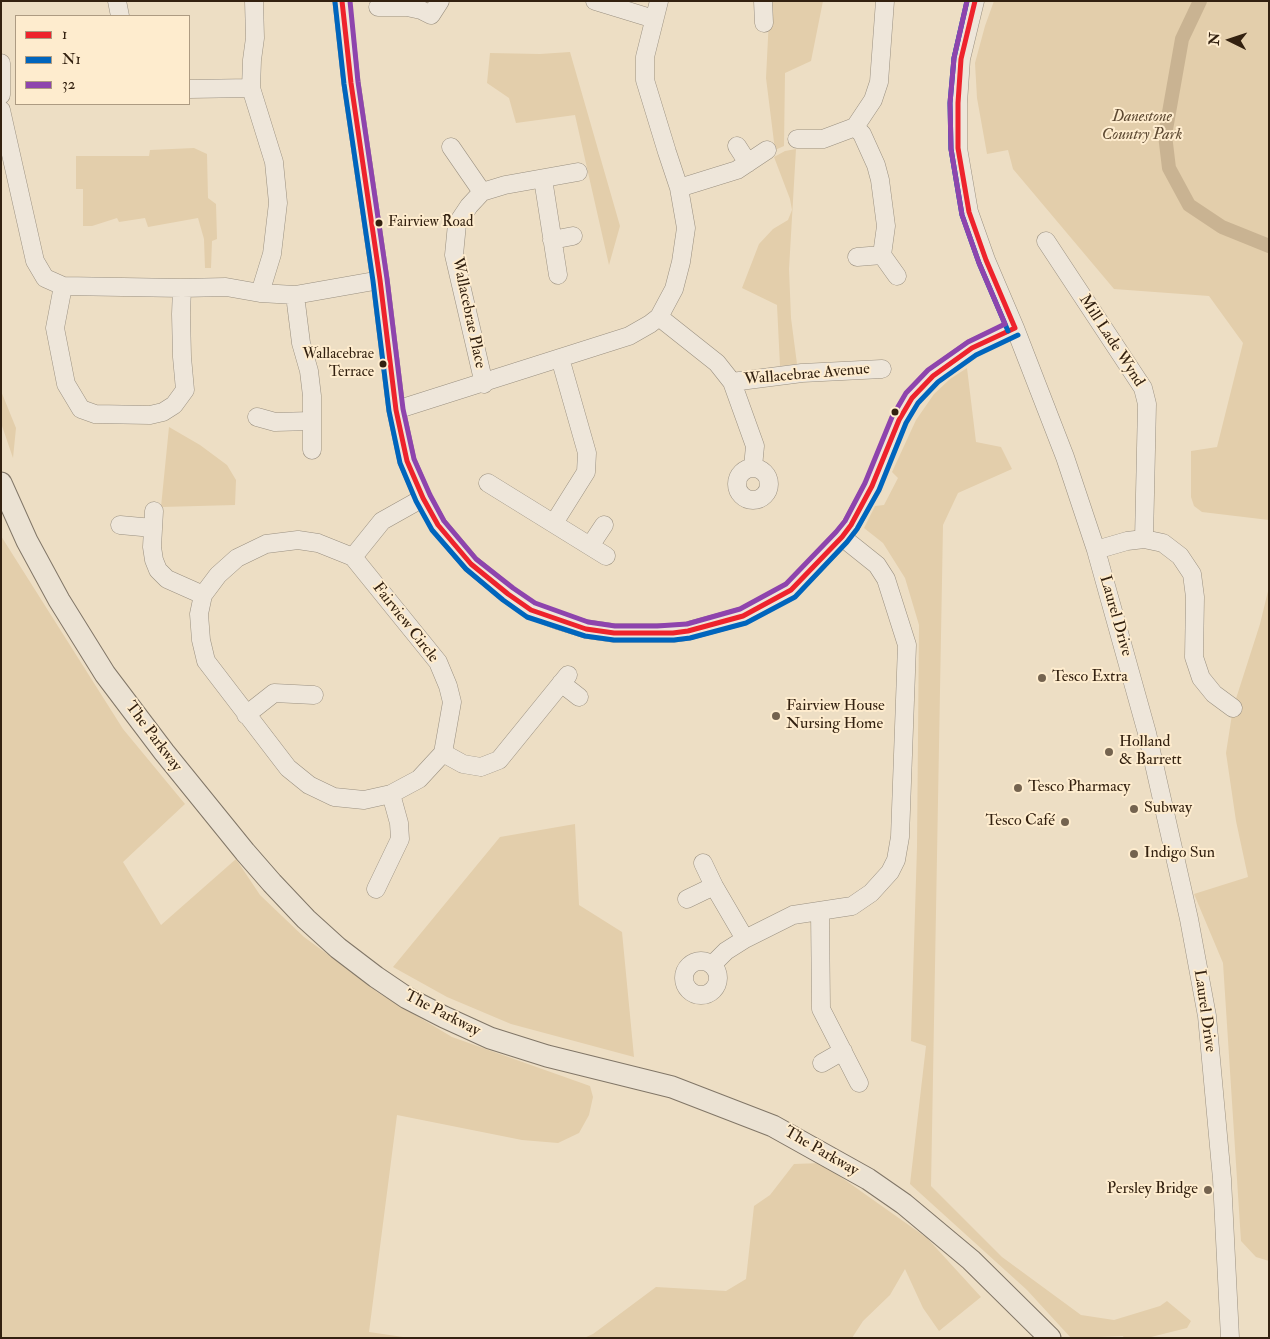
<!DOCTYPE html>
<html>
<head>
<meta charset="utf-8">
<style>
	body { margin:0 }
	#map { position:relative; width:1270px; height:1339px; overflow:hidden; background:#eddec4; font-family:"IM FELL Double Pica",serif }
	canvas { display:block }
	.frame { position:absolute; inset:0; border:2px solid #332110; pointer-events:none }
	.legend { position:absolute; left:15px; top:15px; width:175px; height:90px; box-sizing:border-box; background:#feecce; border:1px solid #ad9b82; margin:0; padding:6px 9px; list-style:none; font-size:15px; color:#332110 }
	.legend li { display:flex; align-items:center; gap:10px; height:25px }
	.legend b { width:25px; border:1px solid #ad9b82 }
	.north { position:absolute; left:1205px; top:15px; width:50px; height:50px; -webkit-text-stroke:4px #feecce; paint-order:stroke; rotate:274deg; font-size:14px; font-weight:700; line-height:20px; text-align:center; color:#332110 }
	.north::after { content:''; display:block; margin:auto; width:18px; height:22px; background:#332110; clip-path:polygon(50% 0,100% 100%,50% 72%,0 100%) }
</style>
</head>
<body>
<div id="map">
<canvas width="1270" height="1339"></canvas>
<div class="frame"></div>
<ul class="legend">
<li><b style="height:6px;background:#ee232c"></b>1</li>
<li><b style="height:6px;background:#0065bd"></b>N1</li>
<li><b style="height:6px;background:#8e44ad"></b>32</li>
</ul>
<div class="north">N</div>
</div>
<script>
const c = document.querySelector('canvas').getContext('2d');
c.lineJoin = 'round';
function fill(path, color) {
  c.fillStyle = color;
  c.fill(path, 'evenodd');
}
function poly(rows) {
  const path = new Path2D();
  for (const r of rows) {
    if (r.length === 3) {
      path.moveTo(r[0] + r[2], r[1]);
      path.arc(r[0], r[1], r[2], 0, 2 * Math.PI);
      continue;
    }
    path.moveTo(r[0], r[1]);
    for (let i = 2; i < r.length; i += 2) path.lineTo(r[i], r[i + 1]);
  }
  return path;
}
function trace(path, color, width, dash) {
  c.strokeStyle = color;
  c.lineWidth = width;
  c.lineCap = dash ? 'butt' : 'round';
  c.setLineDash(dash || []);
  c.stroke(path);
}
function write(font, color, halo, rows, align = 'center') {
  c.font = font + ' "IM FELL Double Pica",serif';
  c.lineWidth = 4;
  c.setLineDash([]);
  c.textBaseline = 'middle';
  c.strokeStyle = halo;
  c.fillStyle = color;
  for (const [text, x, y, turn = 0] of rows) {
    c.save();
    c.translate(x, y);
    c.rotate((+turn || 0) * Math.PI / 180);
    c.textAlign = isNaN(turn) ? turn : align;
    if (halo) c.strokeText(text, 0, 0);
    c.fillText(text, 0, 0);
    c.restore();
  }
}
fill(poly([
	[773,1,823,1,811,61,785,73,784,146,775,150,766,78,769,18],
	[994,1,1269,1,1269,520,1202,512,1194,506,1191,497,1191,451,1217,447,1243,343,1209,296,1114,289,1013,169,1008,150,987,154,977,98,975,63,985,26],
	[570,52,620,226,609,265,575,115,516,123,509,98,487,83,490,53,540,54],
	[194,148,207,154,208,198,216,204,217,239,212,241,211,268,205,268,204,239,198,218,148,227,145,218,119,222,117,218,92,226,83,226,83,189,76,189,76,156,149,156,150,150],
	[796,149,789,269,791,318,797,364,780,366,777,305,742,288,759,244,773,229,788,220,792,210,790,199,774,157,785,151],
	[967,368,976,442,1001,447,1012,469,958,493,943,525,931,1186,1002,1257,1081,1315,1114,1320,1160,1306,1167,1301,1191,1321,1187,1328,1147,1338,1124,1338,1123,1336,1071,1338,1027,1290,910,1184,926,1046,911,1041,917,847,919,625,905,578,883,543,864,528,875,506,884,505,898,478,892,472,916,420,934,394,950,379],
	[1,391,16,428,13,458,1,423],
	[169,427,200,445,227,465,236,480,235,505,161,507],
	[1,536,123,729,185,804,123,862,161,925,236,859,260,895,304,937,364,981,377,992,452,1037,590,1086,593,1097,589,1115,579,1133,558,1143,522,1140,397,1115,369,1332,410,1338,1,1338],
	[1269,587,1269,1261,1256,1257,1241,1241,1223,963,1194,894,1248,877,1236,821,1226,753,1233,708,1260,624],
	[575,824,579,905,622,932,634,1057,511,1024,447,997,393,967,500,837],
	[821,1163,927,1238,981,1297,939,1331,923,1308,905,1269,890,1295,863,1321,852,1338,584,1338,593,1334,656,1287,726,1291,746,1279,754,1206,770,1195,794,1164]
]), '#e3ceab');
trace(poly([
	[1200,1,1182,39,1165,135,1169,168,1189,205,1222,227,1269,246]
]), '#c9b392', 14);
const minor = poly([
	[117,1,120,16],
	[254,1,255,38,252,60,251,88,274,162,278,203,272,254,260,293],
	[342,1,351,83,380,280,396,410,407,461,423,498,438,525,471,564,508,594,531,610,557,620,586,629,614,633,673,633,688,631,743,616,791,590,842,537,851,525,872,486,899,420,912,398,933,376,972,348,1015,328],
	[595,1,654,19],
	[763,1,764,23],
	[975,1,961,59,958,103,958,148,969,212,986,260,1015,328,1065,457,1096,550,1147,733,1189,919,1207,1016,1222,1179,1230,1338],
	[378,7,407,7,421,10,431,15,440,1],
	[1,63,1,95],
	[189,89,251,88],
	[1,110,35,261,45,278,63,286,182,288,226,287,260,293,295,295,380,280],
	[855,127,862,134,876,165,880,180,886,226,882,255,897,276],
	[797,139,823,139,855,127,873,100,879,82,885,1],
	[737,146,748,163],
	[451,147,482,192],
	[543,179,558,275],
	[679,188,737,170,767,150],
	[552,240,573,236],
	[1046,241,1143,388,1147,404,1144,539],
	[857,257,882,255],
	[63,286,55,328,66,384,81,409,95,414,150,415,163,412,174,405,185,390,182,357,181,314,182,288],
	[295,295,301,343,309,371,312,396,312,450],
	[659,317,717,363,732,382,755,446,753,467],
	[732,382,802,373,882,369],
	[484,384,454,255,457,224,469,206,482,192,505,185,578,172],
	[396,410,629,336,650,324,659,317,674,289,681,262,686,228,679,188,667,152,645,80,645,57,659,1],
	[257,417,275,422,311,421],
	[753,484,16],
	[488,483,606,556],
	[154,511,152,547,154,560,158,570,167,579,203,595],
	[554,523,586,472,587,453,560,358],
	[120,525,153,528],
	[298,540,318,543,353,557,438,662,448,686,452,702,443,753,419,779,391,794,364,800,334,797,309,785,288,768,206,661,201,640,199,614,203,595,218,575,237,558,266,544,298,540],
	[590,546,604,525],
	[1096,550,1127,541,1144,539,1163,543,1180,556,1192,574,1195,597,1194,657,1201,678,1214,694,1233,708],
	[353,557,382,521,423,498],
	[561,683,579,697],
	[246,715,274,693,314,695],
	[443,753,463,764,481,767,499,760,568,675],
	[703,863,714,886,745,939],
	[376,889,400,839,399,823,391,794],
	[687,899,714,886],
	[820,911,821,1009,859,1083],
	[701,978,17],
	[712,965,726,951,745,939,793,915,852,906,871,893,890,872,896,860,900,837,907,645,886,579,877,565,842,537],
	[822,1063,843,1051]
]);
const major = poly([
	[1,483,27,541,59,600,105,674,164,752,245,852,272,883,306,919,338,948,376,977,407,998,444,1017,490,1038,547,1056,672,1087,773,1126,868,1179,904,1204,971,1260,1050,1338]
]);
trace(minor, '#9a9080', 19);
trace(major, '#817667', 23);
trace(minor, '#eee6da', 18);
trace(major, '#ebe2d3', 21);
trace(poly([
	[342,1,351,83,380,280,396,410,407,461,423,498,438,525,471,564,508,594,531,610,586,629,614,633,673,633,688,631,743,616,791,590,842,537,851,525,872,486,899,420,912,398,933,376,972,348,1015,328],
	[975,1,961,59,958,103,958,148,969,212,986,260,1015,328]
]), '#ee232c', 5);
trace(poly([
	[967,1,954,58,950,103,951,149,962,215,979,263,1008,331],
	[335,2,344,84,373,281,389,411,400,463,416,501,432,530,466,569,503,600,527,617,585,636,614,640,674,640,690,638,746,623,795,597,847,542,857,529,879,490,906,423,918,403,938,382,976,355,1018,335]
]), '#0065bd', 5);
trace(poly([
	[350,1,358,82,387,279,403,409,414,459,430,495,444,521,476,559,513,588,535,603,588,622,615,626,657,626,687,624,740,609,786,584,836,532,845,521,865,483,892,417,906,393,928,370,968,342,1005,324,979,263,962,215,951,149,950,103,954,58,967,1]
]), '#8e44ad', 5);
for (const [x, y, r, color] of [
	[379,223,4.5,"#332110"],
	[383,364,4.5,"#332110"],
	[895,412,4.5,"#332110"],
	[1042,678,5,"#74634f"],
	[776,716,5,"#74634f"],
	[1109,752,5,"#74634f"],
	[1018,788,5,"#74634f"],
	[1134,809,5,"#74634f"],
	[1065,822,5,"#74634f"],
	[1134,854,5,"#74634f"],
	[1208,1190,5,"#74634f"]
]) {
  const dot = new Path2D();
  dot.arc(x, y, r, 0, 2 * Math.PI);
  c.fillStyle = color;
  c.fill(dot);
  trace(dot, '#feecce', 2);
}
write('15px', '#332110', '#feecce', [
	["Fairview Road",388,223],
	["Wallacebrae",374,355,"right"],
	["Terrace",374,373,"right"]
], 'left');
write('italic 16px', '#5d4932', '#feecce', [
	["Danestone",1142,118],
	["Country Park",1142,136]
]);
write('16px', '#332110', '#feecce', [
	["Wallacebrae Place",468,313,78],
	["Mill Lade Wynd",1111,341,57],
	["Wallacebrae Avenue",807,375,-5],
	["Laurel Drive",1115,616,74],
	["Fairview Circle",405,623,52],
	["The Parkway",153,737,53],
	["Laurel Drive",1204,1011,82],
	["The Parkway",442,1014,27],
	["The Parkway",821,1152,30]
]);
write('16px', '#332110', '#feecce', [
	["Tesco Extra",1052,678],
	["Fairview House",786,707],
	["Nursing Home",786,725],
	["Holland",1119,743],
	["& Barrett",1119,761],
	["Tesco Pharmacy",1028,788],
	["Subway",1144,809],
	["Tesco Café",1055,822,"right"],
	["Indigo Sun",1144,854],
	["Persley Bridge",1198,1190,"right"]
], 'left');
</script>
</body>
</html>
